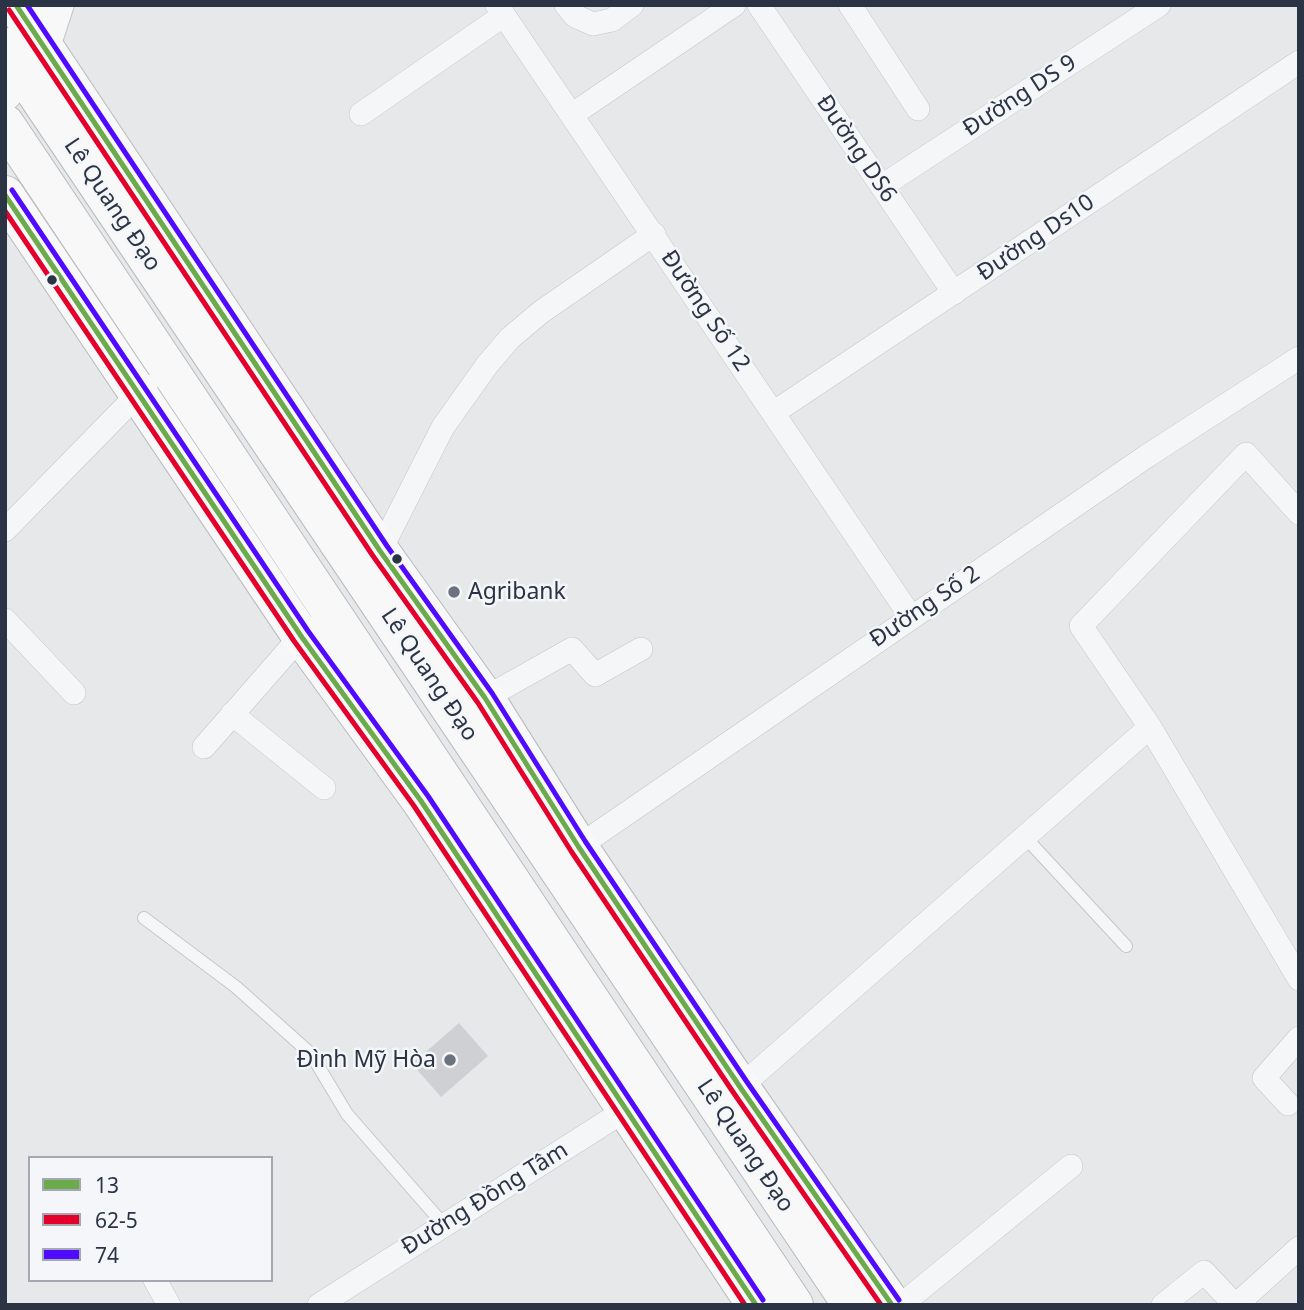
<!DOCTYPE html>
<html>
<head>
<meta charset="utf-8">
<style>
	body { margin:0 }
	#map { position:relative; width:1304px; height:1310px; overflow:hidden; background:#e6e8ea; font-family:"Noto Sans",sans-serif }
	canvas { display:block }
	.frame { position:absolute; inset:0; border:7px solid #2b3445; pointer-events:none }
	.legend { position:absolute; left:28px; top:1156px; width:245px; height:126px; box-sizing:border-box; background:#f4f6f9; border:2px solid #a4a8b1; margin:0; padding:9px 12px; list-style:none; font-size:21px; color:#2b3445 }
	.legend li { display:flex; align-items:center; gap:14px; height:35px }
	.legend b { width:35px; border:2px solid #a4a8b1 }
</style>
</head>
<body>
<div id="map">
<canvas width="1304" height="1310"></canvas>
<div class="frame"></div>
<ul class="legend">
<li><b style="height:9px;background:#6bab4c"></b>13</li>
<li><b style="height:9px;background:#e4002b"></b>62-5</li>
<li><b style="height:9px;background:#4f0aff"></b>74</li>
</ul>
</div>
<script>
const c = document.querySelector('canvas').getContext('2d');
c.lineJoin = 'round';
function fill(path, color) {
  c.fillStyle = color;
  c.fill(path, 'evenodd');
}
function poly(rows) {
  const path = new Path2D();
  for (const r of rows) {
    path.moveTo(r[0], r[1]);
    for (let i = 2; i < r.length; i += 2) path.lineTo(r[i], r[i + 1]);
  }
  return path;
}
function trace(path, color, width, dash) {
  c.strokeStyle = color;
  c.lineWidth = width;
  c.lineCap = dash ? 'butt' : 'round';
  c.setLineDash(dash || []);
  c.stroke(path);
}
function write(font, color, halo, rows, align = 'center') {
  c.font = font + ' "Noto Sans",sans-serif';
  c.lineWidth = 5;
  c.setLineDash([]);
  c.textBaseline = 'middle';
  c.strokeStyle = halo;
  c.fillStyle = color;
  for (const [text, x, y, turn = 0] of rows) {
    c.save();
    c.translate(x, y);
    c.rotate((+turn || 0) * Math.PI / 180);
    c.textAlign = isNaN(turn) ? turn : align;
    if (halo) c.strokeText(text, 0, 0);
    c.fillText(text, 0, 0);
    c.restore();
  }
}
fill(poly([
	[459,1023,488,1056,441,1097,412,1064]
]), '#ced0d3');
const lane = poly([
	[1024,836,1126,946],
	[144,918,236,987,311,1054,347,1114,444,1225]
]);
const street = poly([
	[497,5,911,617],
	[566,5,575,16,593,24,612,20,632,5],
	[759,5,954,293],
	[850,5,918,109],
	[361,114,504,15],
	[573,114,734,5],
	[882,186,1159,5],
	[773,413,1299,62],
	[1299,513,1246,454,1081,626,1150,727,1299,979],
	[5,530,146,386],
	[380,551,443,427,487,365,510,338,541,312,654,234],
	[5,620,74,693],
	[485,698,572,649,595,675,641,649],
	[232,714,324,788],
	[204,747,308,628],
	[569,853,1147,456,1299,358],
	[740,1087,1150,727],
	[1288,1104,1264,1078,1299,1038],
	[155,1280,169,1305],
	[319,1305,635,1104],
	[901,1305,1071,1166],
	[1163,1305,1204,1272,1235,1305],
	[1236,1305,1299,1248]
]);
const secondary = poly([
	[5,94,44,45,57,5]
]);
const highway = poly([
	[16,5,380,551,485,698,578,846,740,1087,892,1305],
	[5,47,852,1305],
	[5,124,794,1305],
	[5,195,301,636,421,801,756,1305]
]);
trace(lane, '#c4c6c8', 14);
trace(street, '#c4c6c8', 24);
trace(secondary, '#c4c6c8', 35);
trace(highway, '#b8bbbf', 40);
trace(lane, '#f5f6f7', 12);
trace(street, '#f5f6f7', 23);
trace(secondary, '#f8f8f8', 33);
trace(highway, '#f8f8f8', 38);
trace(poly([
	[16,5,380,551,485,698,578,846,740,1087,892,1305],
	[5,195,301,636,421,801,756,1305]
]), '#6bab4c', 5);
trace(poly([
	[9,10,373,556,478,703,571,851,733,1092,881,1305],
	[5,211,294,641,414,806,745,1305]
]), '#e4002b', 5);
trace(poly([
	[27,5,387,546,492,693,585,841,747,1082,899,1300],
	[12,190,308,631,428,796,763,1300]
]), '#4f0aff', 5);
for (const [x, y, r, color] of [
	[52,280,6,"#2b3445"],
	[397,559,6,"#2b3445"],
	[454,592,7,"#6c737f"],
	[450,1060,7,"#6c737f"]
]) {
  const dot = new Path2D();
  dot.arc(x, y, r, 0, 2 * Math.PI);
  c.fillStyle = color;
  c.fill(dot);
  trace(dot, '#f4f6f9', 2.5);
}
write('23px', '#2b3445', '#f4f6f9', [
	["Đường DS 9",1020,96,-33],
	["Đường DS6",856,149,56],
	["Lê Quang Đạo",112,205,56],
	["Đường Ds10",1036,238,-34],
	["Đường Số 12",705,311,56],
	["Đường Số 2",925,607,-34],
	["Lê Quang Đạo",429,675,56],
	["Lê Quang Đạo",745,1146,56],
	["Đường Đồng Tâm",485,1199,-32]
]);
write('23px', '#2b3445', '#f4f6f9', [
	["Agribank",468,592],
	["Đình Mỹ Hòa",436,1060,"right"]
], 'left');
</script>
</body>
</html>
